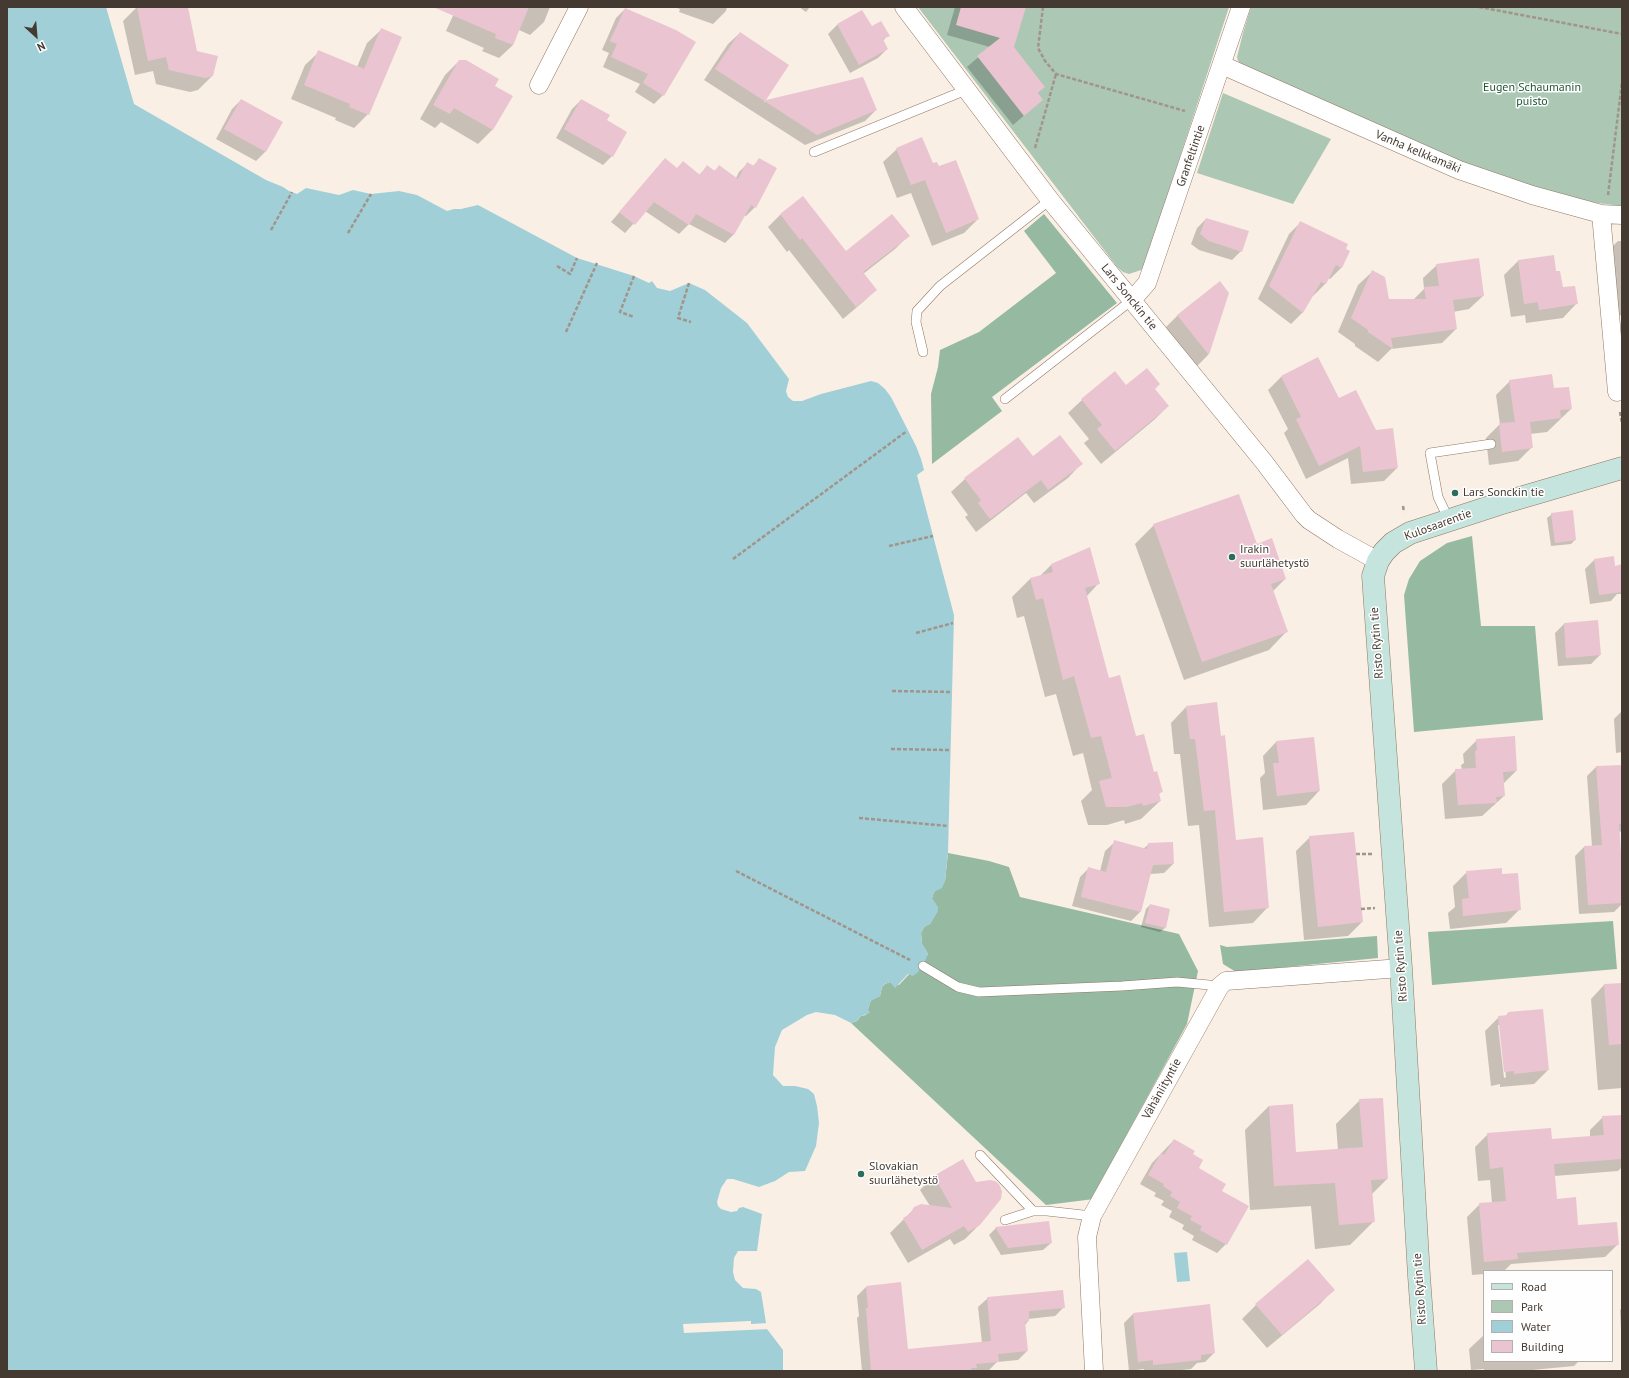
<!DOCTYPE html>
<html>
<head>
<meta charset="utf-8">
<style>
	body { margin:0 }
	#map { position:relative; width:1629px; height:1378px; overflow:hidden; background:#faefe5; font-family:"PT Sans",sans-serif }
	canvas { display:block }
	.frame { position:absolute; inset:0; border:8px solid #453a31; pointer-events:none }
	.legend { position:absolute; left:1483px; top:1270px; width:130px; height:92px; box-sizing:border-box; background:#fefefe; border:1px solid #b4b0ac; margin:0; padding:5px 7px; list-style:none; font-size:12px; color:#453a31 }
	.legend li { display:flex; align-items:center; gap:8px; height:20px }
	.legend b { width:20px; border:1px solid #b4b0ac }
	.north { position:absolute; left:16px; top:16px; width:40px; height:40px; -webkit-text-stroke:3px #fefefe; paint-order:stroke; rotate:154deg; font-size:11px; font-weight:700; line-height:16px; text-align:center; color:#453a31 }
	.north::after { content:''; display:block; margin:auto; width:14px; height:18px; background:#453a31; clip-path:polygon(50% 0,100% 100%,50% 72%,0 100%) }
</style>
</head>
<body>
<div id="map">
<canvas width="1629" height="1378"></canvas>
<div class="frame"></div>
<ul class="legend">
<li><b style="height:5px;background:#c4e4dd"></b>Road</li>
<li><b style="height:11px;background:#acc7b4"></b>Park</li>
<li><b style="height:11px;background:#a0cfd8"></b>Water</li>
<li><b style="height:11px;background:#eac5d1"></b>Building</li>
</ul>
<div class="north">N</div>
</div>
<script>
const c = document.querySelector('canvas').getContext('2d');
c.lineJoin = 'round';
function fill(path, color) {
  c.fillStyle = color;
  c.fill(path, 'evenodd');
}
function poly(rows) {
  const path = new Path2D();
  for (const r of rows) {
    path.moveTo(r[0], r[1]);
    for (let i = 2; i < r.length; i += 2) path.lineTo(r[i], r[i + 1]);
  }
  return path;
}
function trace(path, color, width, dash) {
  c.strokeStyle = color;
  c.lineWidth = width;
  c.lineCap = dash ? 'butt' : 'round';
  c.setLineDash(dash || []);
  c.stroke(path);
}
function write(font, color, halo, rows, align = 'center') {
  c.font = font + ' "PT Sans",sans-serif';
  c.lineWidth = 3;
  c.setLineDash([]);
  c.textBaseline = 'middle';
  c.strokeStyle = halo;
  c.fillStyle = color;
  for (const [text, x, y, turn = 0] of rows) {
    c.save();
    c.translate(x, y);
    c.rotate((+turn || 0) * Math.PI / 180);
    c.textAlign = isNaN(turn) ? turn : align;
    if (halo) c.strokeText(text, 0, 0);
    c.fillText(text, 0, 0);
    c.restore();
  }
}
fill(poly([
	[918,7,1229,7,1144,267,1141,270,1129,274,1123,272,1118,268],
	[1251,7,1622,7,1622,206,1581,201,1491,175,1245,67,1238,61,1237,57,1243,33],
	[1223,93,1331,139,1293,204,1197,173]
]), '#acc7b4');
fill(poly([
	[1044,214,1117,303,992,397,1002,411,932,464,931,394,938,367,940,350,979,332,1056,273,1024,231],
	[1472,536,1481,626,1535,626,1543,720,1414,732,1404,595,1409,579,1420,561,1447,543],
	[948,853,989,861,1009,867,1020,897,1179,934,1198,971,1187,1024,1102,1180,1094,1199,1046,1205,851,1023,857,1021,861,1016,866,1015,871,1000,880,996,882,987,885,984,890,982,899,985,928,954,922,944,921,933,924,927,931,923,932,898,934,892,945,881],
	[1613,921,1617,969,1432,985,1428,932],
	[1377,936,1378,958,1236,972,1223,964,1220,945,1227,947]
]), '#96b9a2');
fill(poly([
	[7,7,106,7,134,104,266,180,283,187,289,191,297,194,306,188,339,195,353,190,371,194,399,191,417,195,447,211,454,209,461,209,478,205,577,258,634,276,649,283,652,281,657,288,670,291,689,283,705,290,747,323,789,379,786,391,788,397,793,401,802,401,821,394,871,381,878,383,885,389,891,397,916,446,921,459,924,470,917,475,954,615,948,853,945,881,942,888,934,892,932,898,938,907,938,911,931,923,924,927,921,933,922,944,928,954,923,966,917,973,913,976,908,974,895,988,890,982,885,984,882,987,880,996,871,1001,868,1009,870,1013,861,1016,857,1021,851,1023,835,1015,816,1012,807,1015,782,1030,775,1047,773,1075,783,1086,795,1086,808,1089,814,1094,817,1106,819,1123,816,1146,805,1171,789,1172,775,1181,759,1187,733,1179,727,1179,721,1188,717,1202,718,1206,721,1209,731,1212,737,1211,739,1208,743,1207,762,1214,757,1251,738,1251,734,1258,733,1272,735,1280,743,1288,756,1289,761,1292,767,1329,783,1350,783,1371,7,1371],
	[1187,1252,1190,1281,1177,1282,1174,1253]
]), '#a0cfd8');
fill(poly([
	[751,1321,751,1324,768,1323,769,1329,684,1333,683,1324]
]), '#faefe5');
fill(poly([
	[137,7,187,7,196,52,212,76,198,90,190,92,156,84,153,71,135,75,123,21],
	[457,7,550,7,544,22,530,35,519,30,513,45,499,58,482,51,484,48,446,31],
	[674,7,727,7,726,11,713,24,679,12,680,9],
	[799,7,810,7,806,12],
	[955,7,1025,7,1013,47,1044,87,1037,94,1042,100,1013,125,967,67,990,47,947,35],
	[625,9,663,95,654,104,635,92,640,84,603,67,609,53,602,50,616,18],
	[862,11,871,28,888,35,883,41,887,49,878,58,850,73,828,34,837,25],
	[381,30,368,114,354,128,335,120,336,118,291,99,305,65,319,52,357,67,367,43],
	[740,33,788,65,764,102,863,79,876,110,865,121,805,145,704,80,728,44],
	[459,61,494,86,512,97,492,130,478,144,441,122,435,128,420,119,445,75],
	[241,100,282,122,265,152,256,161,216,139,232,109],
	[581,100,606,120,612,156,603,165,556,138,572,109],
	[897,149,933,165,978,219,964,233,932,246,911,193,897,198,883,162],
	[665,159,677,169,699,175,707,167,714,171,719,167,736,178,739,172,748,163,753,166,759,160,755,207,746,216,744,215,734,234,725,243,689,224,679,234,645,211,625,233,611,222],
	[781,214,846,252,908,236,895,249,863,274,876,290,863,302,843,319,789,250,787,252,768,227],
	[1206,219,1241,251,1232,260,1199,250,1191,244,1197,228],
	[1301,222,1342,267,1330,279,1328,278,1325,284,1313,296,1312,295,1303,312,1291,324,1258,299,1289,234],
	[1618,241,1622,241,1622,315,1609,317,1602,257],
	[1518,261,1555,273,1562,289,1576,304,1563,318,1526,323,1525,315,1511,317,1504,275],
	[1437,265,1483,296,1469,309,1453,312,1456,329,1442,343,1391,349,1378,362,1355,346,1355,344,1338,332,1358,285,1372,272,1388,300,1413,300,1424,289,1423,278],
	[1228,293,1208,355,1195,368,1164,329,1178,315],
	[1318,359,1338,400,1376,431,1397,468,1384,481,1351,484,1348,458,1306,479,1284,433,1288,429,1268,390,1281,377],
	[1510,381,1553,389,1571,409,1547,432,1530,434,1532,447,1518,461,1489,465,1486,438,1500,424,1496,395],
	[1126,386,1154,389,1168,406,1154,420,1101,464,1084,443,1089,439,1068,413,1082,400],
	[1032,457,1081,464,1068,478,1034,503,1026,493,976,532,965,517,968,515,951,492,965,479],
	[1552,514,1575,540,1571,544,1551,546,1547,518],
	[1154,525,1256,545,1285,579,1273,591,1287,631,1269,650,1184,680,1135,544],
	[1594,560,1614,567,1622,565,1622,594,1617,594,1611,601,1590,604,1585,569],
	[1051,565,1098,584,1086,597,1108,680,1162,791,1158,795,1160,801,1141,819,1125,824,1124,820,1107,825,1088,825,1081,801,1092,790,1083,753,1073,756,1056,694,1045,697,1024,616,1017,618,1012,597,1030,579,1039,577],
	[1564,624,1600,655,1591,664,1558,666,1555,633],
	[1186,707,1235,841,1268,907,1253,923,1209,927,1199,825,1188,826,1180,754,1174,754,1171,723],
	[1622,711,1622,752,1616,753,1614,719],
	[1477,740,1516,771,1503,784,1504,796,1482,816,1445,819,1442,784,1456,770,1462,770,1461,765,1464,763,1463,754],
	[1276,742,1319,791,1306,805,1263,810,1260,778,1265,773,1263,756],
	[1622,766,1622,831,1619,832,1622,904,1614,912,1579,914,1575,856,1584,847,1592,847,1587,776,1596,767],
	[1310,837,1362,922,1348,936,1304,940,1296,851],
	[1115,842,1143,849,1149,844,1173,864,1164,873,1150,874,1140,912,1131,921,1072,906,1080,877,1089,868,1100,871,1105,851],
	[1467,872,1501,875,1520,909,1506,923,1450,929,1448,913,1455,907,1453,886],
	[1150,905,1165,928,1160,932,1141,927,1146,909],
	[1622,984,1622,1088,1598,1090,1591,999,1604,985],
	[1508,1013,1548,1070,1534,1084,1500,1087,1500,1084,1491,1086,1485,1031,1499,1017,1505,1017],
	[1498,1025,1500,1025,1506,1077,1504,1078],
	[1360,1100,1387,1179,1372,1194,1374,1221,1350,1245,1315,1249,1311,1206,1250,1210,1245,1130,1269,1106,1292,1105,1295,1153,1338,1150,1336,1124],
	[1622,1116,1622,1167,1618,1171,1554,1176,1556,1200,1577,1226,1618,1244,1605,1257,1511,1264,1504,1271,1484,1271,1484,1274,1472,1275,1467,1217,1480,1204,1492,1203,1490,1180,1478,1181,1475,1147,1488,1134,1551,1140,1590,1137,1590,1130,1603,1117],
	[1174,1140,1191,1154,1198,1168,1220,1191,1226,1244,1217,1253,1192,1240,1194,1236,1182,1229,1184,1225,1169,1217,1172,1211,1161,1205,1164,1201,1154,1196,1156,1193,1140,1184,1152,1163],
	[962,1160,979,1225,965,1239,954,1245,950,1239,908,1263,890,1233,915,1208,930,1206,920,1190,934,1176],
	[996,1228,1051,1243,1043,1250,1001,1255,989,1235],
	[1308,1260,1333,1290,1320,1304,1267,1348,1242,1319,1256,1305],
	[866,1287,907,1351,982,1343,978,1307,988,1298,1064,1307,1055,1316,1028,1319,1028,1321,1025,1325,1027,1351,1018,1360,997,1362,989,1370,862,1371,857,1318,859,1316,857,1296],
	[1622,1308,1622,1348,1620,1310],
	[1133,1314,1214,1353,1205,1362,1197,1363,1191,1369,1173,1371,1144,1371,1144,1369,1129,1371,1124,1323],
	[1484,1335,1484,1361,1579,1361,1574,1366,1522,1371,1484,1371,1484,1369,1471,1370,1469,1349]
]), '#0003');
fill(poly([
	[137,7,188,7,197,51,218,56,213,76,205,78,169,70,166,57,148,61],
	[433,7,529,7,513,45,495,38,496,34],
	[961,7,1026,7,1014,47,1045,87,1038,93,1043,100,1024,116,977,56,1000,38,956,25],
	[625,8,676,30,696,42,664,96,643,83,648,74,611,57,617,44,610,41],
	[862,10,872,26,881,21,890,36,883,39,888,49,859,65,837,24],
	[381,28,402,37,369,115,349,107,350,104,304,85,318,50,364,69],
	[740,32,789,65,766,100,863,77,877,110,817,135,715,69],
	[459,60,466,60,499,79,495,86,513,96,493,130,454,108,450,114,433,105],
	[241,99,283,122,266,152,224,129],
	[581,99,610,115,607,120,627,132,613,157,564,129],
	[922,137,933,163,937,162,939,166,956,160,979,219,946,233,925,180,911,185,896,148],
	[665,158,677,168,683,161,700,175,707,165,715,171,719,165,738,179,747,162,754,166,759,158,777,168,756,208,751,205,734,235,696,214,689,225,654,202,635,225,619,212],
	[803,196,846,251,892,214,910,236,863,272,877,290,856,307,802,238,800,240,780,214],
	[1206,218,1249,231,1242,252,1209,241,1200,234],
	[1300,221,1348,244,1346,249,1350,251,1342,268,1336,265,1326,284,1321,282,1303,313,1269,286],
	[1554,255,1556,271,1560,271,1563,287,1575,286,1578,304,1539,310,1538,302,1524,304,1518,260],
	[1479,258,1484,296,1453,300,1457,329,1391,338,1393,349,1368,332,1368,330,1351,318,1372,270,1385,277,1389,299,1426,299,1424,287,1439,286,1436,264],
	[1220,281,1229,293,1209,355,1177,315],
	[1318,357,1339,398,1356,390,1376,430,1393,428,1398,468,1363,472,1360,446,1319,466,1296,419,1301,417,1281,376],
	[1147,368,1160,384,1155,389,1169,406,1115,451,1097,429,1102,425,1081,399,1115,371,1126,385],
	[1552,374,1554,388,1569,387,1572,409,1560,410,1561,418,1530,422,1533,448,1502,452,1499,423,1515,422,1509,380],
	[1060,435,1083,464,1048,490,1041,480,990,519,978,503,981,500,964,478,1018,437,1033,456],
	[1239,494,1257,544,1272,538,1286,579,1271,584,1288,632,1202,662,1153,524],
	[1573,510,1576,540,1555,543,1551,513],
	[1090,547,1100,584,1085,588,1109,678,1120,675,1136,736,1144,734,1154,772,1157,771,1163,792,1159,793,1161,801,1143,806,1142,803,1126,807,1106,807,1099,781,1112,778,1101,736,1091,738,1074,676,1063,680,1043,598,1036,600,1030,578,1053,572,1051,564],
	[1614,556,1615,566,1622,564,1622,592,1599,595,1594,559],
	[1598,620,1601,655,1566,658,1564,623],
	[1217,702,1221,736,1225,735,1236,840,1263,837,1269,908,1224,912,1215,810,1204,811,1195,739,1190,739,1186,706],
	[1515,736,1517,771,1503,772,1505,796,1496,797,1497,803,1458,805,1455,769,1476,768,1475,751,1477,750,1476,739],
	[1314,737,1320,791,1277,796,1273,763,1279,763,1276,741],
	[1622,765,1622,823,1619,824,1622,866,1622,903,1588,905,1584,846,1602,845,1596,766],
	[1354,832,1363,922,1318,927,1309,836],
	[1114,840,1147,849,1148,843,1173,842,1174,864,1153,865,1141,912,1081,897,1088,867,1106,872],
	[1502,868,1502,874,1518,873,1521,910,1463,916,1462,899,1469,898,1466,871],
	[1150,904,1170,909,1166,928,1145,923],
	[1622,983,1622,1044,1609,1045,1604,984],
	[1543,1009,1549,1070,1514,1074,1514,1071,1504,1072,1498,1016,1508,1015,1508,1012],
	[1383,1098,1388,1179,1371,1180,1375,1222,1339,1225,1335,1183,1274,1186,1269,1106,1293,1104,1296,1152,1363,1147,1359,1099],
	[1622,1115,1622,1159,1554,1164,1557,1199,1576,1197,1578,1225,1617,1222,1619,1245,1517,1253,1518,1259,1484,1262,1479,1203,1506,1201,1503,1167,1490,1169,1487,1133,1551,1128,1552,1139,1604,1135,1602,1116],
	[1174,1139,1195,1151,1193,1154,1203,1160,1199,1168,1226,1184,1222,1191,1249,1206,1227,1245,1200,1230,1202,1226,1190,1220,1192,1216,1177,1208,1180,1202,1170,1196,1172,1192,1163,1186,1164,1184,1148,1175,1161,1153,1164,1155],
	[963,1159,976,1182,990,1180,995,1181,999,1184,1002,1191,1001,1199,980,1225,968,1232,964,1226,922,1250,903,1218,910,1214,914,1207,921,1204,952,1208,934,1176],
	[1049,1221,1052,1243,1008,1248,995,1227],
	[1308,1259,1335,1290,1282,1335,1255,1304],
	[901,1282,908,1349,991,1341,987,1297,1063,1290,1065,1308,1029,1311,1029,1321,1025,1322,1028,1351,998,1354,999,1362,976,1364,977,1368,971,1368,972,1371,871,1371,866,1308,868,1308,866,1286],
	[1210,1304,1215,1353,1201,1355,1201,1360,1153,1365,1153,1360,1138,1362,1133,1313]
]), '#eac5d1');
const lane = poly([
	[814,152,966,90],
	[923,352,916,322,917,311,940,286,1050,200],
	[1005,399,1132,300],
	[1449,520,1438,497,1430,453,1491,444],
	[923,966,958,987,979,992,1122,986,1177,982,1220,986],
	[980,1155,1033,1211],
	[1005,1220,1033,1211,1047,1211,1092,1216]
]);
const street = poly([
	[904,7,1050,200,1264,462,1304,515,1309,520,1338,539,1378,561],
	[1222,65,1459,170,1532,195,1601,214,1622,215],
	[539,85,579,7],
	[1601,214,1617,392],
	[1132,300,1147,283,1241,7],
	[1094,1371,1087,1237,1092,1216,1220,986,1226,981,1401,968]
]);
const secondary = poly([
	[1426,1371,1419,1276,1401,968,1373,576,1378,561,1384,552,1393,543,1410,533,1499,504,1622,468]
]);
trace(lane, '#917762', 10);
trace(street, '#917762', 19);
trace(secondary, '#917762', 23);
trace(poly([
	[1043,7,1038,48,1045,61,1056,74,1185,111],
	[1479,7,1622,34],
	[1035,148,1056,74],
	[1608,195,1622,82],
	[271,230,292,192],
	[348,233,371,194],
	[557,266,570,274,577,258],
	[634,276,620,312,634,317],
	[689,283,678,318,691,322],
	[566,332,597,263],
	[1620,412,1622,423],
	[1403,506,1404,512],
	[889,546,933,536],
	[733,559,907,431],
	[916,633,953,623],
	[892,691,952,692],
	[891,749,950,750],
	[859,818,948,826],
	[1356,854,1372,854],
	[736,871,910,960],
	[1361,909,1375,908]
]), '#a0958b', 2.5, [4, 2]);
trace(lane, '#fff', 9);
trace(street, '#fff', 18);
trace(secondary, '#c4e4dd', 22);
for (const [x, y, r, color] of [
	[1455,493,4,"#2a6d5f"],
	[1232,557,4,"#2a6d5f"],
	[861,1174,4,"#2a6d5f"]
]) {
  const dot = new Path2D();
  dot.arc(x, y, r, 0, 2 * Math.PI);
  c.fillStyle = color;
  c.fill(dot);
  trace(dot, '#fefefe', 1.5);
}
write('12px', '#1e5737', '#fefefe', [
	["Eugen Schaumanin",1532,88],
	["puisto",1532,102]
]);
write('12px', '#453a31', '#fefefe', [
	["Vanha kelkkamäki",1418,152,23],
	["Granfeltintie",1191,156,-71],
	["Lars Sonckin tie",1129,297,51],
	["Kulosaarentie",1438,525,-20],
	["Risto Rytin tie",1377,643,-94],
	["Risto Rytin tie",1401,966,-94],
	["Vähäniityntie",1162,1089,-61],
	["Risto Rytin tie",1420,1289,-94]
]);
write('12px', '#453a31', '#fefefe', [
	["Lars Sonckin tie",1463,493],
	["Irakin",1240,550],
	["suurlähetystö",1240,564],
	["Slovakian",869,1167],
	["suurlähetystö",869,1181]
], 'left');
</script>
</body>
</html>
